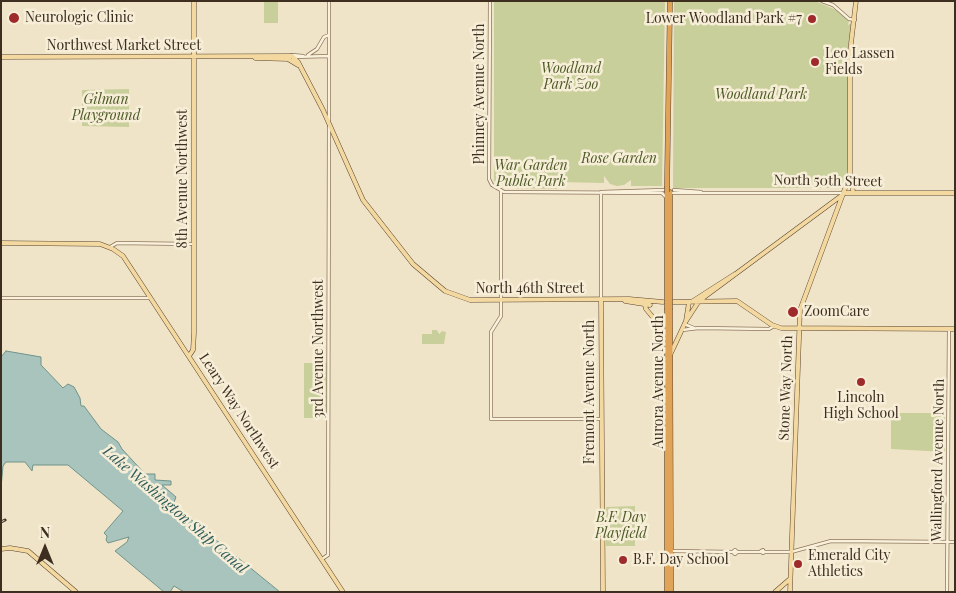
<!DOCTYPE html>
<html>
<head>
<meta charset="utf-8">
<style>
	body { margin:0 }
	#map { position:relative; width:956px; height:593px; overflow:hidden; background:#f0e4c8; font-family:"Playfair Display",serif }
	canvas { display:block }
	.frame { position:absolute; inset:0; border:2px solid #3d2e20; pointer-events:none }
	.north { position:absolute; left:20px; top:523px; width:50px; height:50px; -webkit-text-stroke:4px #f7eed8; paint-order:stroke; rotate:0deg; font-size:14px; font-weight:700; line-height:20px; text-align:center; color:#3d2e20 }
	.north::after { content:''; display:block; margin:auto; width:18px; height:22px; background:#3d2e20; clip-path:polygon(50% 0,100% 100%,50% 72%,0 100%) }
</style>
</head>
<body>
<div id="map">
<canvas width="956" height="593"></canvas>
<div class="frame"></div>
<div class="north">N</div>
</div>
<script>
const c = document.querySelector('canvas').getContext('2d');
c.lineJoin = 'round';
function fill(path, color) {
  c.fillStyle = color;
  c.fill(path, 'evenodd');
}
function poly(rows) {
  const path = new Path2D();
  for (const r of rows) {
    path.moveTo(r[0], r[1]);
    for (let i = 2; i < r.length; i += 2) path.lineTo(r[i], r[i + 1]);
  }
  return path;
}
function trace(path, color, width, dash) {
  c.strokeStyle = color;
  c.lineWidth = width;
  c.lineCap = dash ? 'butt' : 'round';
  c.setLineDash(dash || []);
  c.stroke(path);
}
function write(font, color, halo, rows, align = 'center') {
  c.font = font + ' "Playfair Display",serif';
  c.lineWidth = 5;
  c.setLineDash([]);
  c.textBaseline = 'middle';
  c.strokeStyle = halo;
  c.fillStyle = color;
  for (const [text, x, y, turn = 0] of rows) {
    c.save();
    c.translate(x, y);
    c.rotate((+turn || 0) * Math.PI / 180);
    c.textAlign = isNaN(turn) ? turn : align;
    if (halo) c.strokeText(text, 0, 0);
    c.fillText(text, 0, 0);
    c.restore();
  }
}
fill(poly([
	[264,1,278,1,278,23,264,23],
	[494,1,665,1,662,186,631,186,631,180,624,185,617,186,610,184,604,176,604,183,558,182,557,189,506,188,505,185,494,181],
	[674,1,815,1,836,10,849,21,848,25,852,23,848,47,848,169,841,188,673,188],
	[129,89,129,127,82,126,82,90],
	[432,330,437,330,439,334,442,331,446,332,444,344,422,344,422,334,432,334],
	[304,363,328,363,328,418,304,418],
	[891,413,945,413,945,452,891,449],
	[635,506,635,546,606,546,606,507]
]), '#c9cf9b');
const water = poly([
	[6,351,41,357,41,365,63,388,68,384,74,387,80,398,81,406,84,406,101,429,118,442,122,449,145,474,155,474,155,480,171,481,171,485,162,485,176,497,173,505,280,592,184,592,174,586,170,592,164,592,115,551,127,542,129,537,108,543,106,540,107,536,104,533,123,511,68,465,33,465,32,471,25,462,6,462,3,466,1,488,1,357,6,351]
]);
fill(water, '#a9c4bc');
trace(water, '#6f938a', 1);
const minor = poly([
	[329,1,329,121],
	[490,1,489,179,492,185,504,192,662,193,666,197],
	[822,1,833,5,849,19,855,20],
	[292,55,303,56],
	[308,55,317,49,324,37,329,35],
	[293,57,329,56],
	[674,190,701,192],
	[501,191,501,316,491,332,491,419,600,419],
	[601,192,664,190],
	[670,193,844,193],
	[110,247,117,243,193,244],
	[1,298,150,298],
	[601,300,601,192],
	[684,324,694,328],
	[682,330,699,328,769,329,774,326],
	[763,550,764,552,763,553,761,551,763,550],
	[672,551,733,552],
	[737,552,735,550,733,552,735,554,737,552,761,552],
	[764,552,791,552,831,541,955,542],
	[322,559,328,555,329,127],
	[947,592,949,329]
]);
const major = poly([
	[1,57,292,56,298,62,323,110,363,200,413,264,445,291,470,300,629,299,663,302],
	[255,58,288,59,298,65],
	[851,177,853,192],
	[845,193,955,193],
	[1,243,100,244,113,249,123,256,343,592],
	[601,300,603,592],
	[625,301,650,305],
	[693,301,735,274],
	[673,302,737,301,772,325,781,328,955,329],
	[645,305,646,309,656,321,666,341],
	[686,321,699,301,845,193],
	[671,353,686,321,689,302],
	[189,356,193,350,194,333,194,1],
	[1,549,10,548,28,551,76,592],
	[775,592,790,579],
	[790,592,800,310,850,175,850,52,856,1]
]);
const highway = poly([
	[667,186,670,1],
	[667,300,667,192],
	[670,300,670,192],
	[667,310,667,592],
	[670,310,671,592]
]);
trace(minor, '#8d765c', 4);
trace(major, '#5b4430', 5);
trace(highway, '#5b4430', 5.5);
trace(minor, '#faf1dc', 2.5);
trace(major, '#f3d9a0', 4);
trace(highway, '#e0a458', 4.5);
const rail = poly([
	[1,522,5,520]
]);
trace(rail, '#3d2e20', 3);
trace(rail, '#f7eed8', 1, [4]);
const highwayBridge = poly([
	[667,192,667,186],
	[667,310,667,300],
	[670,310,670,300]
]);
trace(highwayBridge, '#5b4430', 5.5, []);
trace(highwayBridge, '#e0a458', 4.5);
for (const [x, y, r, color] of [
	[14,18,6,"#9e2a2b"],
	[812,19,5,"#9e2a2b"],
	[815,62,5,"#9e2a2b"],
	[793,312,6,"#9e2a2b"],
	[861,382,5,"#9e2a2b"],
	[623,560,5,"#9e2a2b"],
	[798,564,5,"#9e2a2b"]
]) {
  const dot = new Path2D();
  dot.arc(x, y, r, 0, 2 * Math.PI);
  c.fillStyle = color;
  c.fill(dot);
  trace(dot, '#f7eed8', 2);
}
write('14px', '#3d2e20', '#f7eed8', [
	["Neurologic Clinic",25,18],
	["Lower Woodland Park #7",802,19,"right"],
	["Leo Lassen",825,54],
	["Fields",825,70],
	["ZoomCare",804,312],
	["Lincoln",861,398,"center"],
	["High School",861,414,"center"],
	["Emerald City",808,556],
	["Athletics",808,572],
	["B.F. Day School",633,560]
], 'left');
write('14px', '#3d2e20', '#f7eed8', [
	["Northwest Market Street",124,46],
	["Phinney Avenue North",480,94,-90],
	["8th Avenue Northwest",183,179,-90],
	["North 50th Street",828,181,1],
	["North 46th Street",530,289],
	["3rd Avenue Northwest",319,349,-90],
	["Aurora Avenue North",659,382,-90],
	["Stone Way North",786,388,-88],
	["Fremont Avenue North",590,392,-90],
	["Leary Way Northwest",239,411,57],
	["Wallingford Avenue North",938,460,-89]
]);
write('italic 14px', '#4d5a26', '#f7eed8', [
	["Woodland",571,69],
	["Park Zoo",571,85],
	["Woodland Park",761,95],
	["Gilman",106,100],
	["Playground",106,116],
	["Rose Garden",619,159],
	["War Garden",531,166],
	["Public Park",531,182],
	["B.F. Day",621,518],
	["Playfield",621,534]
]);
write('italic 15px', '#2f5d5a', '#f7eed8', [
	["Lake Washington Ship Canal",175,510,41]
]);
</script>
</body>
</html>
